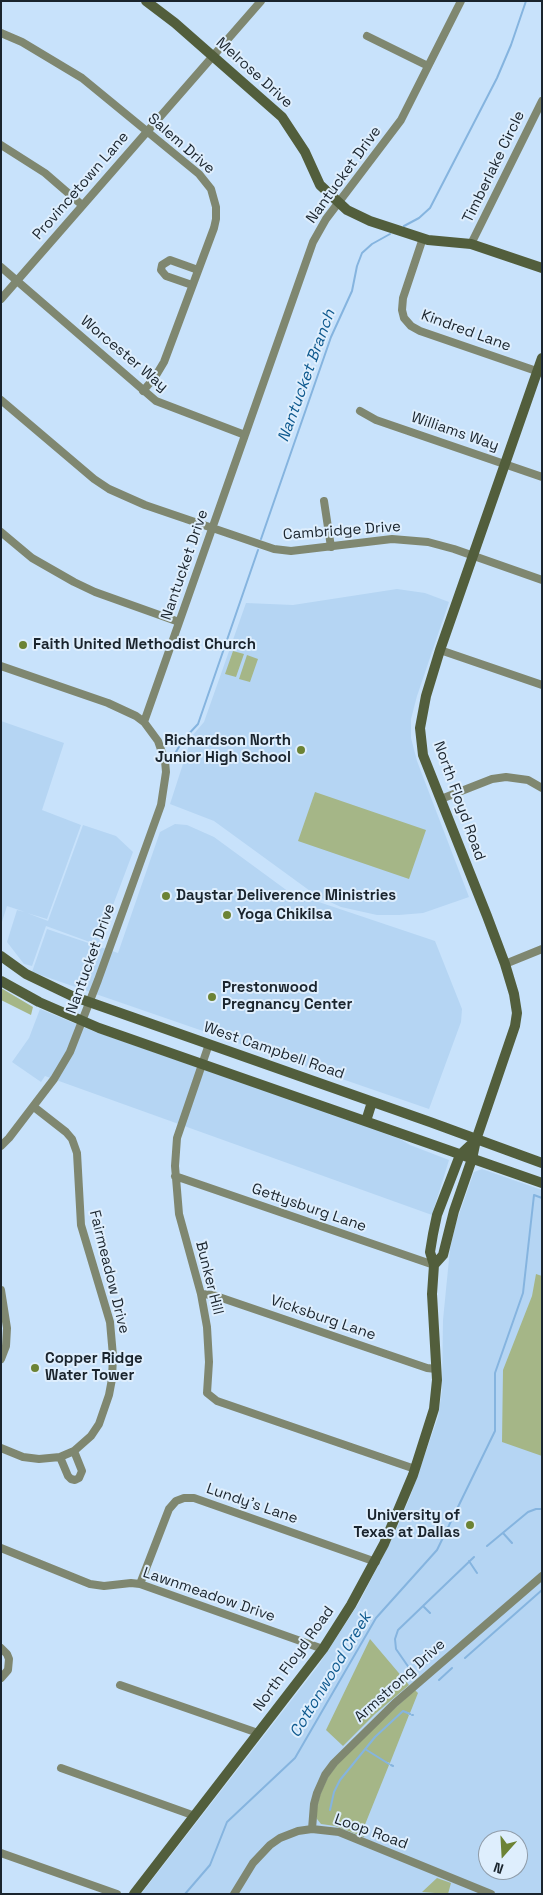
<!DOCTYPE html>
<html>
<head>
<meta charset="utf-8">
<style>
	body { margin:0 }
	#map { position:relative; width:543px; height:1895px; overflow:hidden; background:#c8e2fb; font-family:"Space Grotesk",sans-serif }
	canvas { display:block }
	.frame { position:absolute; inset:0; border:2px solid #1a242d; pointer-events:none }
	.north { position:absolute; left:478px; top:1830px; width:50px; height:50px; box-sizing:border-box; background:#deeefd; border:1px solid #909daa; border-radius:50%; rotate:199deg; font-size:14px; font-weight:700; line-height:20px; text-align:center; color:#1a242d }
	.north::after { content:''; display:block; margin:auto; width:18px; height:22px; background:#6c8335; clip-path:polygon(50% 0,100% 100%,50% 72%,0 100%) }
</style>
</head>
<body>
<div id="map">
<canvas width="543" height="1895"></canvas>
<div class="frame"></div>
<div class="north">N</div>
</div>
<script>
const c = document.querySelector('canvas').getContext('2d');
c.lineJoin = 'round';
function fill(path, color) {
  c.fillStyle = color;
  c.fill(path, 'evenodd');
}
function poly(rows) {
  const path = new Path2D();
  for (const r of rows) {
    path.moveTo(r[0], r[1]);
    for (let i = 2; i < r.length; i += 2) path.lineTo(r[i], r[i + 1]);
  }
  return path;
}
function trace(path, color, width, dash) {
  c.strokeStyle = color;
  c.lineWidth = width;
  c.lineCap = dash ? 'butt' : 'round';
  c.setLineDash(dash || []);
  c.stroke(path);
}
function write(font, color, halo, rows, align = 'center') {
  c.font = font + ' "Space Grotesk",sans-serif';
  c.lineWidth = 4;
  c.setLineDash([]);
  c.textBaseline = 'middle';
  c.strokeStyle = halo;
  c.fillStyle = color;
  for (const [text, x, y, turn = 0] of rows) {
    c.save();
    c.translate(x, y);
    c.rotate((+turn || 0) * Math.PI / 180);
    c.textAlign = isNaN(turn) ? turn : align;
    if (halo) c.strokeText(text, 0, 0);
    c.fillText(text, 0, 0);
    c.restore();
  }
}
fill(poly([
	[397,589,425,593,449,602,417,696,411,719,411,738,417,761,469,897,423,913,399,915,377,915,341,907,317,896,214,821,170,804,192,736,204,722,246,603,293,605],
	[1,721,64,743,42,810,81,825,47,919,27,913,48,921,83,825,116,836,133,852,98,945,46,926,32,966,24,964,7,942,17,910,25,912,7,906,1,925],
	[175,824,187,825,214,837,289,892,435,941,462,1009,461,1022,429,1109,32,972,47,929,118,953,160,832],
	[40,1009,93,1031,395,1136,410,1145,449,1160,432,1215,45,1076,41,1082,12,1062,29,1038],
	[482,1169,542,1190,542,1894,141,1894,318,1666,359,1603,395,1533,410,1497,438,1417,442,1391,443,1320,450,1249,456,1223,474,1172],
	[488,1840,518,1840,518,1870,488,1870]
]), '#b5d5f3');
fill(poly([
	[233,651,244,654,236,677,225,674],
	[247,655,258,659,250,682,239,679],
	[315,792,426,830,409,879,298,841],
	[1,988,33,1007,31,1015,1,1000],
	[536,1274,542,1276,542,1456,502,1442,503,1370,532,1296],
	[370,1639,409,1685,375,1714,343,1746,326,1730],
	[415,1690,418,1693,410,1713,404,1711,409,1715,390,1763,384,1761,389,1765,364,1827,366,1832,364,1837,335,1826,321,1824,317,1819,317,1807,320,1795,328,1777,338,1764,369,1732],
	[437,1878,451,1883,448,1894,422,1892]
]), '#a5b687');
trace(poly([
	[404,226,419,218,430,208,497,78,511,45,526,1],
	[261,539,331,337,352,291,357,266,362,253,372,244,390,234],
	[173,757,183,740,198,724,258,550],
	[503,1533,512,1543],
	[487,1546,528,1512,536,1509,542,1509],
	[469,1561,477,1573],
	[423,1606,430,1613],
	[465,1658,542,1590],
	[414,1675,396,1649,395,1639,398,1630,474,1557],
	[439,1680,452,1668],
	[412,1715,413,1715],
	[365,1749,389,1764],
	[391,1765,393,1766],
	[330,1810,334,1792,340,1780,375,1737,403,1711,410,1714],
	[185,1894,210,1865,227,1822,295,1758,376,1618,437,1550,495,1431,495,1373,523,1293,534,1195,542,1198]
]), '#85b4df', 2);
trace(poly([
	[1,33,22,42,82,78,199,174,211,189,216,207,216,219,214,228,164,362,155,377,143,391],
	[367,36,428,66],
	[1,145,45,173,82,205],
	[423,238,403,298,402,310,404,318,411,326,420,331,542,373],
	[471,244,542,101],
	[1,267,156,401,245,435],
	[192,285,166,276,161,270,162,265,170,260,198,270],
	[1,299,261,1],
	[1,400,94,479,109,489,145,505,274,549,291,551,392,539,428,542,454,549,542,580],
	[360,411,376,420,542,477],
	[324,501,331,547],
	[1,532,32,558,74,582,95,592,179,622],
	[440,650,542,685],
	[1,666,108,703,136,716,144,722,158,741,165,761,166,772,161,805,98,980,70,1052,54,1079,9,1138,1,1146],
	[144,722,313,242,326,219,401,120,461,1],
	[441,799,492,779,506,777,528,780,542,788],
	[505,964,542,949],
	[209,1044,177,1138,175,1166,179,1214,201,1294,207,1327,209,1362,207,1393,217,1401,415,1469],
	[175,1176,434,1265],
	[1,1290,7,1328,6,1346,1,1359],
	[201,1294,213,1295,427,1368,436,1369],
	[1,1448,23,1457,39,1459,60,1457,74,1451,91,1436,99,1424,109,1395,112,1379,113,1356,110,1322,81,1225,77,1153,72,1139,66,1132,34,1107],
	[60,1457,68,1476,71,1479,75,1480,79,1478,82,1471,74,1451],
	[1,1548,90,1584,104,1586,131,1583,140,1584,323,1649],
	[140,1584,169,1509,176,1501,184,1498,194,1498,376,1562],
	[1,1648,7,1654,9,1659,8,1670,1,1678],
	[120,1685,258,1733],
	[61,1768,195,1816],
	[312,1829,314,1804,317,1793,325,1775,334,1763,395,1703,542,1576],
	[1,1853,117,1894],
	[234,1894,253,1863,270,1845,280,1838,298,1831,312,1829,339,1832,491,1894]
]), '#7f8770', 8);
trace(poly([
	[146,1,175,23,282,117,305,152,320,185,347,210,370,221,428,240,471,244,542,268],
	[1,956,26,974,72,996,430,1122,542,1163],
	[1,981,39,1002,99,1028,542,1183],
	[366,1121,372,1102],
	[434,1265,443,1255,454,1211,472,1159,476,1140,515,1026,517,1013,514,994,505,964,487,916,423,755,420,728,426,696,440,650,542,358],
	[134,1894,323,1649,351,1605,384,1544,413,1475,434,1409,437,1380,432,1294,434,1265,430,1252,433,1234,437,1215,460,1155,476,1140]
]), '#525e3c', 10);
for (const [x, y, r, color] of [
	[23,645,5,"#6c8335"],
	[301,750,5,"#6c8335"],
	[166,896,5,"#6c8335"],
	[227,915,5,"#6c8335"],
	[212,997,5,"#6c8335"],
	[35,1368,5,"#6c8335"],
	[470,1525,5,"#6c8335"]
]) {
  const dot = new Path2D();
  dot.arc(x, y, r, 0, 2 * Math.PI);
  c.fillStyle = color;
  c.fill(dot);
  trace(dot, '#deeefd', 2);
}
write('15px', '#1a242d', '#deeefd', [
	["Melrose Drive",254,73,42],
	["Salem Drive",181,144,41],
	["Timberlake Circle",494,167,-64],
	["Nantucket Drive",344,175,-54],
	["Provincetown Lane",81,186,-49],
	["Kindred Lane",466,331,20],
	["Worcester Way",124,354,40],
	["Williams Way",455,432,19],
	["Cambridge Drive",342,531,-4],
	["Nantucket Drive",185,565,-71],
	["North Floyd Road",459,801,70],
	["Nantucket Drive",91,959,-70],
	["West Campbell Road",274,1051,19],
	["Gettysburg Lane",309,1208,19],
	["Fairmeadow Drive",109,1272,76],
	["Bunker Hill",209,1278,76],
	["Vicksburg Lane",323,1318,19],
	["Lundy's Lane",252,1504,19],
	["Lawnmeadow Drive",209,1595,19],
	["North Floyd Road",294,1659,-54],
	["Armstrong Drive",400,1681,-42],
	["Loop Road",371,1832,20]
]);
write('bold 15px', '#1a242d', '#deeefd', [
	["Faith United Methodist Church",33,645],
	["Richardson North",291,741,"right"],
	["Junior High School",291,758,"right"],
	["Daystar Deliverence Ministries",176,896],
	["Yoga Chikilsa",237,915],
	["Prestonwood",222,988],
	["Pregnancy Center",222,1005],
	["Copper Ridge",45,1359],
	["Water Tower",45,1376],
	["University of",460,1516,"right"],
	["Texas at Dallas",460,1533,"right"]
], 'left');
write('italic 16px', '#0e598e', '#deeefd', [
	["Nantucket Branch",307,376,-70],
	["Cottonwood Creek",331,1675,-59]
]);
</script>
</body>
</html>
